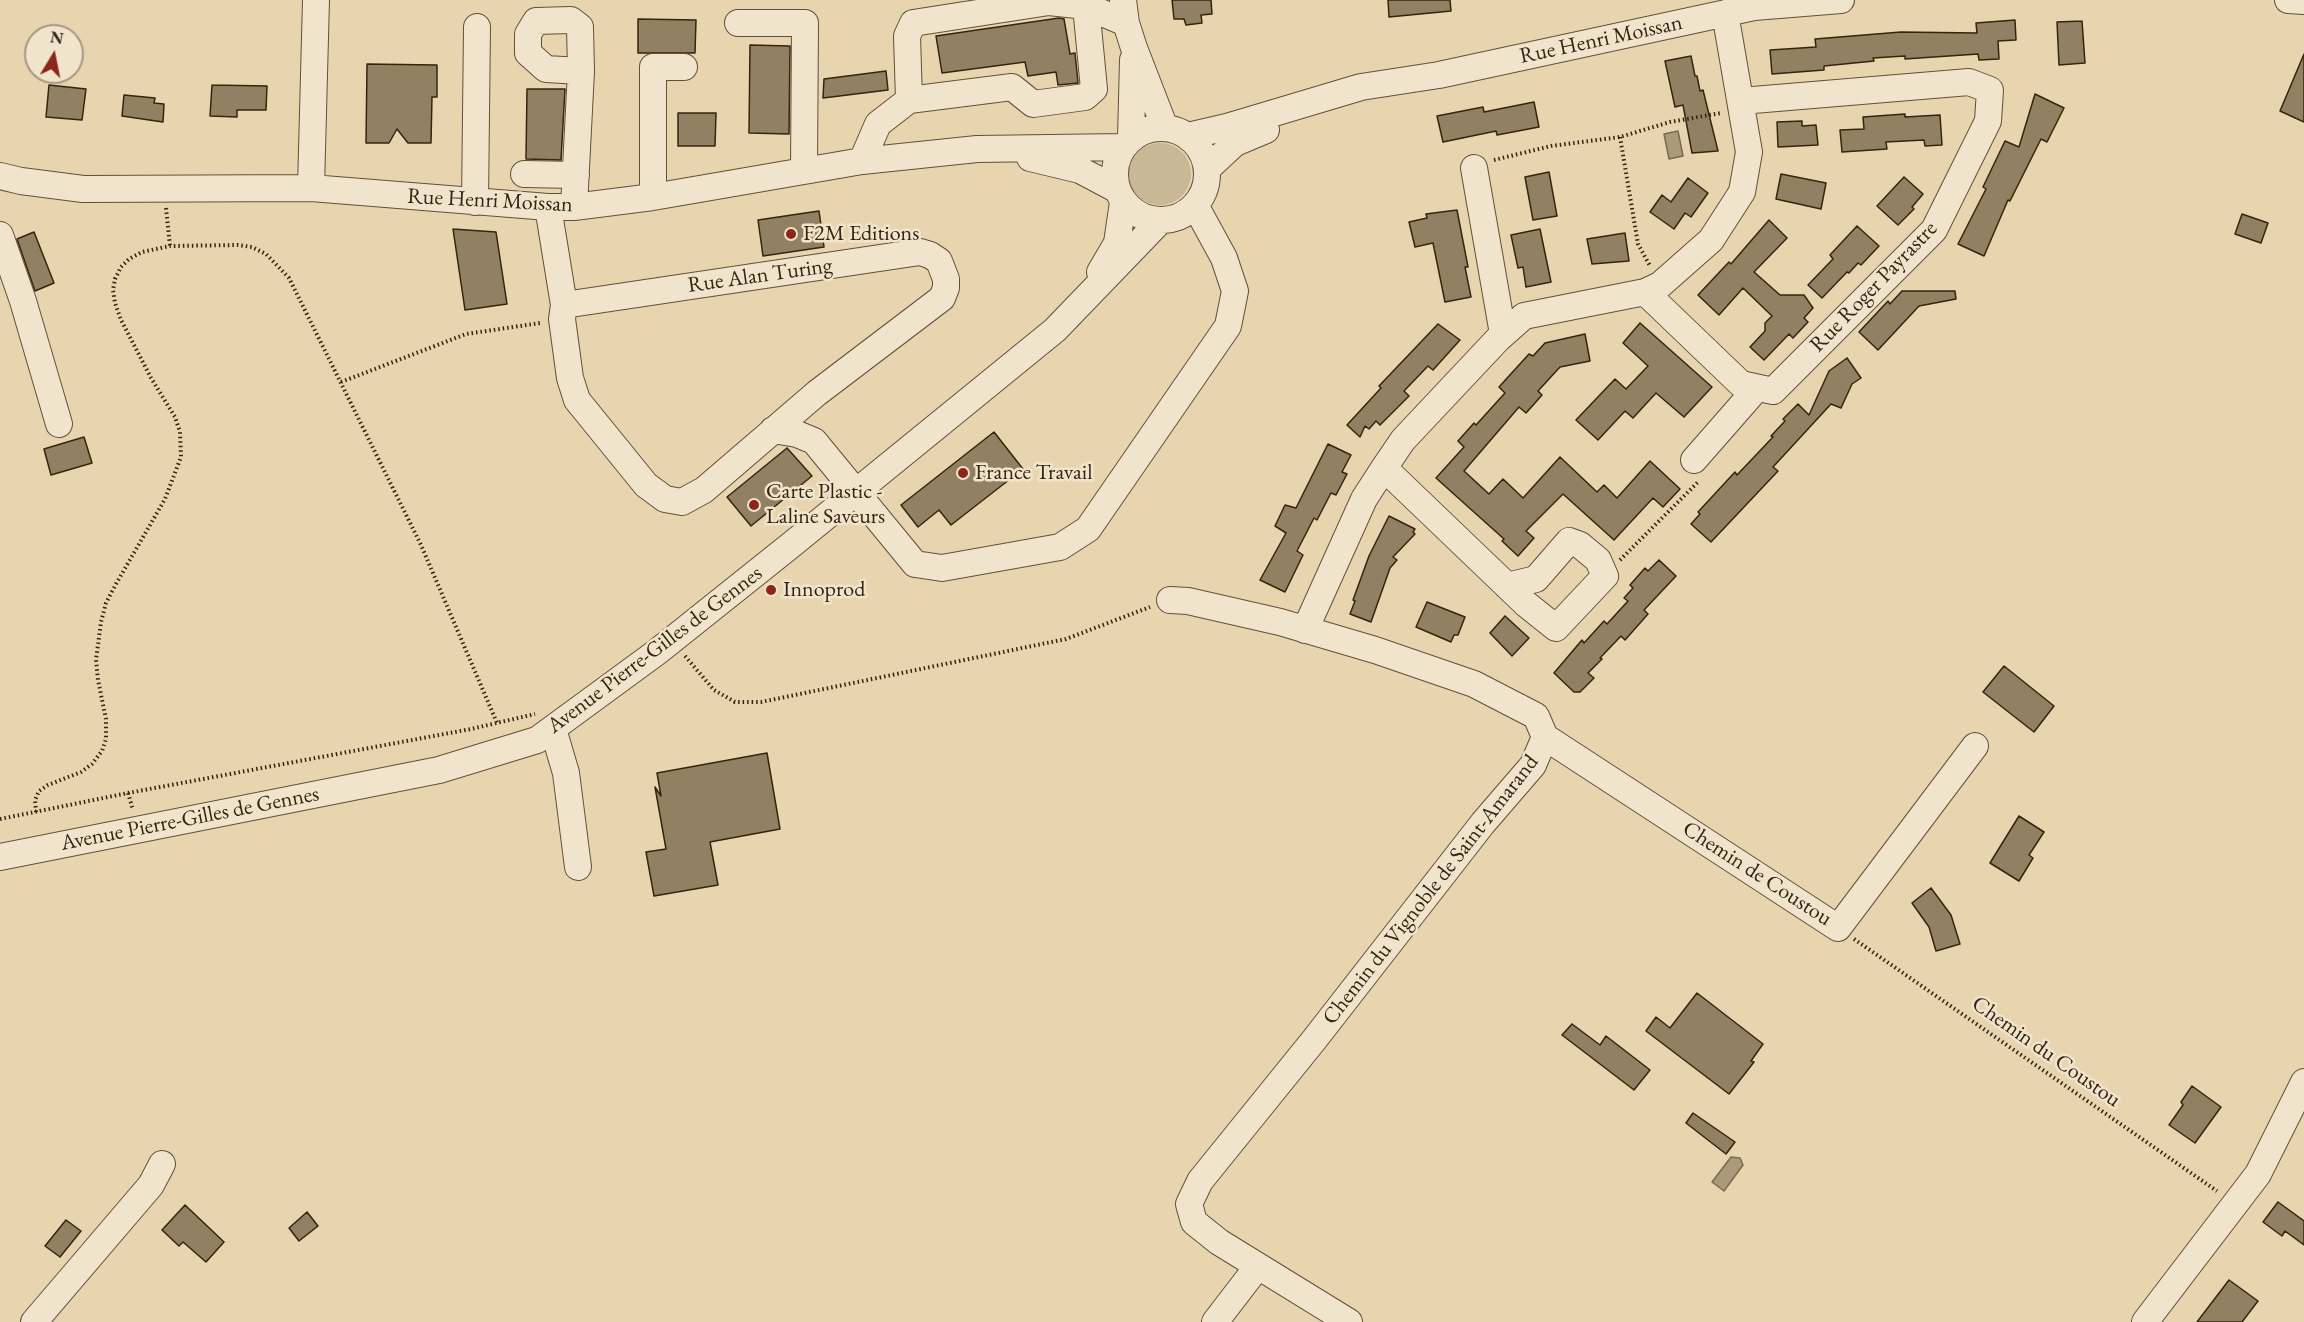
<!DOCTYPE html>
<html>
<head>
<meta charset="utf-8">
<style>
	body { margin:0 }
	#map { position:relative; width:2304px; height:1322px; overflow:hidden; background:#e8d5b0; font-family:"EB Garamond",serif }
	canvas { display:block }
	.north { position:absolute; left:24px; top:24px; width:60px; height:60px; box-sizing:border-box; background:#f0e4cc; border:2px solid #a59781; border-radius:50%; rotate:10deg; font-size:16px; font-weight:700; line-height:24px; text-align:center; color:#342410 }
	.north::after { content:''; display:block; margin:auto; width:21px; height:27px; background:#8f2418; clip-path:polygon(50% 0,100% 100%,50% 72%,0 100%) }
</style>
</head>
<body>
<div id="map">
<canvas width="2304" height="1322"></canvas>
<div class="north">N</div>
</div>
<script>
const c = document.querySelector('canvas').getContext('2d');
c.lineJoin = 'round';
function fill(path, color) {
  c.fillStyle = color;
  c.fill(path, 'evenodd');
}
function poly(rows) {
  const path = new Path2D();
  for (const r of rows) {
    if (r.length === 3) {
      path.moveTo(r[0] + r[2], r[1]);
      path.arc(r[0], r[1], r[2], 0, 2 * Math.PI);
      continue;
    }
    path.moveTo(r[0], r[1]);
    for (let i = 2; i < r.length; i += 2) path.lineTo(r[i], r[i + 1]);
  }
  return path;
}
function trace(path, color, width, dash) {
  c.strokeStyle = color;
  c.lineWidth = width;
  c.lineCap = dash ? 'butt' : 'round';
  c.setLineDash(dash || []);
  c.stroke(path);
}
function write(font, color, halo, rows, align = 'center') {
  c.font = font + ' "EB Garamond",serif';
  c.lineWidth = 5;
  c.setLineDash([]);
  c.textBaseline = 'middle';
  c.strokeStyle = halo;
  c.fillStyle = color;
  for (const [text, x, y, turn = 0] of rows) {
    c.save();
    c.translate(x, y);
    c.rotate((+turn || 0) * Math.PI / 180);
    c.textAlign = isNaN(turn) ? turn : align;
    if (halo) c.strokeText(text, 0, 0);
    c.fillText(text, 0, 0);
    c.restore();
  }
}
fill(poly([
	[1160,174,31]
]), '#c9b795');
const water = poly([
	[1678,131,1683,156,1669,159,1664,134,1678,131],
	[1731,1157,1740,1158,1743,1165,1724,1191,1712,1182,1731,1157]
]);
fill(water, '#ab997a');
trace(water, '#7b6a50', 1.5);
const building = poly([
	[1172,0,1211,0,1212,14,1201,15,1202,23,1186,25,1184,19,1174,19,1172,0],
	[1388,0,1450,0,1451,11,1389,17,1388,0],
	[1059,18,1064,19,1070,54,1075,53,1078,83,1058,85,1056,72,1028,76,1025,62,942,73,936,36,1059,18],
	[638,19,696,20,695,53,638,53,638,19],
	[2015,20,2016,40,1998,41,1999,59,1979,60,1978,54,1905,59,1905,56,1873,58,1874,61,1824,66,1824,70,1772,74,1770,50,1816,47,1815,39,1901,32,1977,33,1976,23,2015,20],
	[2082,21,2085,63,2059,65,2057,22,2082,21],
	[750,45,790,46,789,134,749,133,750,45],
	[2304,54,2304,122,2280,111,2304,54],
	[1691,56,1695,76,1697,76,1700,91,1703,90,1718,151,1692,153,1683,105,1675,107,1665,61,1691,56],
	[367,64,437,65,437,97,432,97,431,143,408,143,397,129,389,143,366,143,367,64],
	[886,71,888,90,823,98,824,79,886,71],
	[49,85,86,89,82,120,46,117,49,85],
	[212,85,267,86,266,110,237,110,237,117,210,116,212,85],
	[527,89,565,89,561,160,526,159,527,89],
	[2035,94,2064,108,2047,142,2041,139,2010,201,2008,200,1984,256,1958,244,1986,189,1983,187,2005,141,2019,147,2035,94],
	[124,95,155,98,154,103,164,104,163,122,122,116,124,95],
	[1534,102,1539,127,1497,135,1496,131,1443,142,1437,116,1483,107,1484,112,1534,102],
	[678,113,716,113,715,146,678,146,678,113],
	[1905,114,1905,117,1940,115,1942,145,1925,146,1924,140,1886,142,1887,149,1842,152,1840,130,1864,129,1863,117,1905,114],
	[1802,121,1802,126,1816,125,1818,145,1778,147,1777,122,1802,121],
	[1549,172,1557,216,1533,220,1525,177,1549,172],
	[1781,174,1826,183,1821,209,1776,199,1781,174],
	[1904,177,1923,194,1912,207,1914,209,1898,225,1877,206,1904,177],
	[1688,178,1708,193,1691,217,1685,213,1674,229,1650,212,1662,195,1671,202,1688,178],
	[1457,210,1468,267,1465,267,1471,297,1445,302,1433,243,1415,247,1409,222,1427,218,1426,214,1457,210],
	[819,211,824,247,763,256,758,220,819,211],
	[2242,214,2268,223,2261,243,2235,234,2242,214],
	[1769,220,1787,238,1754,272,1780,295,1804,295,1813,308,1804,318,1808,322,1793,338,1789,334,1764,360,1750,347,1765,331,1765,323,1772,316,1743,288,1719,315,1698,295,1729,262,1731,264,1769,220],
	[1857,226,1879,246,1861,265,1858,263,1849,273,1847,272,1822,298,1808,285,1833,259,1830,255,1857,226],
	[453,229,496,232,507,304,465,310,453,229],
	[1540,229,1551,282,1526,287,1523,267,1518,268,1511,235,1540,229],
	[34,232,54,283,35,291,17,239,34,232],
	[1625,233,1629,261,1592,264,1587,239,1625,233],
	[1902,291,1955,291,1956,299,1919,306,1878,350,1859,332,1888,301,1890,304,1902,291],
	[1640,323,1712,387,1684,417,1656,393,1633,418,1625,411,1598,440,1576,420,1615,379,1626,389,1648,366,1623,343,1640,323],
	[1438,324,1460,340,1433,370,1428,366,1404,391,1409,396,1380,425,1376,421,1369,429,1365,426,1360,437,1347,425,1381,388,1379,386,1438,324],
	[1585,334,1590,361,1560,367,1538,391,1542,395,1535,403,1526,413,1519,407,1464,471,1489,494,1503,479,1523,498,1560,457,1597,492,1604,485,1617,498,1650,461,1680,489,1663,507,1653,498,1614,540,1563,494,1526,531,1534,538,1518,556,1502,541,1504,539,1436,478,1464,447,1458,441,1474,423,1476,425,1505,393,1499,387,1529,354,1533,356,1545,343,1585,334],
	[1847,358,1861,378,1852,384,1841,408,1831,404,1773,467,1778,471,1711,542,1691,524,1700,514,1698,512,1735,472,1737,475,1773,437,1771,436,1785,421,1783,419,1798,404,1809,415,1829,371,1847,358],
	[994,432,1023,469,951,525,939,510,918,527,901,505,994,432],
	[84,437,92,463,51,475,44,449,84,437],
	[1328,444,1351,455,1342,472,1347,474,1336,495,1331,493,1317,520,1314,518,1297,551,1303,555,1285,592,1260,580,1286,533,1275,526,1285,505,1296,508,1328,444],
	[787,448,812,476,751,526,727,497,787,448],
	[1389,516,1415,529,1413,532,1415,534,1393,557,1397,560,1390,568,1371,622,1350,614,1355,601,1353,600,1369,556,1389,516],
	[1659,560,1676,576,1644,610,1648,614,1625,640,1621,636,1600,658,1602,659,1588,673,1594,678,1580,692,1574,692,1554,673,1582,640,1584,643,1604,621,1607,624,1628,601,1624,598,1633,588,1630,585,1645,568,1648,571,1659,560],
	[1427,602,1465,617,1458,635,1454,635,1451,642,1416,627,1427,602],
	[1505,616,1529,638,1512,656,1490,633,1505,616],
	[2004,666,2054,706,2034,732,1983,692,2004,666],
	[767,753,780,829,710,842,718,885,654,896,646,852,666,849,655,787,661,796,657,773,767,753],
	[2019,816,2044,832,2029,855,2033,858,2019,881,1990,863,2019,816],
	[1931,888,1951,915,1960,944,1936,951,1929,927,1912,903,1931,888],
	[1697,993,1763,1044,1751,1061,1754,1062,1729,1094,1646,1031,1656,1017,1670,1028,1697,993],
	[1572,1024,1600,1045,1606,1036,1650,1070,1634,1090,1562,1035,1572,1024],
	[2192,1086,2221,1107,2195,1143,2169,1125,2183,1105,2181,1102,2192,1086],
	[1693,1113,1735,1142,1726,1154,1686,1123,1693,1113],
	[2278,1202,2304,1221,2304,1245,2285,1231,2282,1236,2263,1222,2278,1202],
	[185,1205,224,1242,206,1262,183,1242,179,1246,162,1230,185,1205],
	[307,1212,318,1226,299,1241,289,1228,307,1212],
	[66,1220,81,1231,60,1257,45,1246,66,1220],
	[2229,1280,2258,1301,2242,1322,2197,1322,2229,1280]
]);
fill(building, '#928063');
trace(building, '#342410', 1.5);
const minor = poly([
	[1123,0,1126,23,1134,48,1165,128],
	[2288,0,2304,1],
	[738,23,805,23,804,170],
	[909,100,907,36,913,23,1049,2,1086,6,1126,23],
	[1161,174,46],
	[1188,136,1227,127,1361,87,1439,75,1754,7,1841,0],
	[1131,138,1133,60],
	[1030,158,1080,170,1116,189],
	[862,161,878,124,909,100,1012,87,1033,104,1085,97,1094,89,1086,6],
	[1474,168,1503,334],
	[1207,169,1235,143,1266,130],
	[524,174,576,175],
	[0,176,21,181,83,189,311,188,548,207,574,207,653,197,862,161,977,149,1122,147],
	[311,188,316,0],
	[653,197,653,67,684,67],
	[475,202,477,27],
	[548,207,564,305,562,319,570,378,577,400,646,485,665,499,682,502,704,490,817,393,942,298,946,288,946,279,939,261,930,255,920,252,564,305],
	[574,207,581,71,580,27,571,20,536,21,528,34,528,53,546,69,581,71],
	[0,235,23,301,59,424],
	[1100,272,1117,243,1123,202],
	[1645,292,1741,384,1773,391,1934,230,1988,121,1990,90,1969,82,1741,101],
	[773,430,797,434,814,441,915,564,942,568,1060,547,1088,529,1228,326,1235,291,1224,258,1195,205],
	[1694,460,1757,388],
	[1384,468,1526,604,1556,628,1605,576,1598,560,1580,545,1569,541,1536,579,1507,586],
	[1170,600,1188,601,1280,622,1375,650,1474,684,1536,716,1545,737,1533,765,1483,823,1314,1040,1200,1181,1189,1204,1194,1222,1219,1242,1349,1322],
	[1305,630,1364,499,1384,468,1403,440,1498,339,1524,316,1645,292,1660,285,1711,240,1742,192,1749,152,1725,13],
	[553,729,566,773,578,867],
	[1545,737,1838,928,1975,746],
	[0,857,439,770,537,740,657,652,791,545,1055,330,1160,221],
	[34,1322,151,1185,162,1164],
	[1215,1322,1258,1266],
	[2145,1322,2258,1174,2304,1082]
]);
trace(minor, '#615038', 28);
trace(poly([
	[1620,137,1638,244,1650,266],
	[1494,160,1551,146,1620,137,1670,122,1721,113],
	[166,208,170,246],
	[341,382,466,334,540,323],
	[1620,560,1699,481],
	[685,656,714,690,735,702,761,702,1066,639,1150,607],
	[128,793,133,810],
	[36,812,35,800,39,791,48,785,81,772,92,764,102,751,106,739,106,719,98,680,96,660,101,622,106,603,116,584,165,499,181,457,180,432,175,417,151,378,121,320,115,303,113,290,115,279,121,267,129,259,142,252,170,246,238,245,252,247,266,254,289,278,421,545,497,723],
	[0,819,128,793,471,729,535,714],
	[1854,939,2217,1191]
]), '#342410', 4, [1.5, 3]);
trace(minor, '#f0e4cc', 26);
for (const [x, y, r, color] of [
	[791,234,6,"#8f2418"],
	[963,473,6,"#8f2418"],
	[754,505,6,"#8f2418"],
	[771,590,6,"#8f2418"]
]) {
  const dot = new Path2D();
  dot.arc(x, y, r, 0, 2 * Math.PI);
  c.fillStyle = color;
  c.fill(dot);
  trace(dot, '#f0e4cc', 2);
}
write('22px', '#342410', '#f0e4cc', [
	["Rue Henri Moissan",1601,40,-12],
	["Rue Henri Moissan",490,201,3],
	["Rue Alan Turing",760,276,-8],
	["Rue Roger Payrastre",1874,287,-46],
	["Avenue Pierre-Gilles de Gennes",655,650,-37],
	["Avenue Pierre-Gilles de Gennes",190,819,-11],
	["Chemin de Coustou",1757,874,33],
	["Chemin du Vignoble de Saint-Amarand",1431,890,-52],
	["Chemin du Coustou",2046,1052,35]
]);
write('22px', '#342410', '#f0e4cc', [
	["F2M Editions",803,234],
	["France Travail",975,473],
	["Carte Plastic -",766,492],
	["Laline Saveurs",766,517],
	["Innoprod",783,590]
], 'left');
</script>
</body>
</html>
